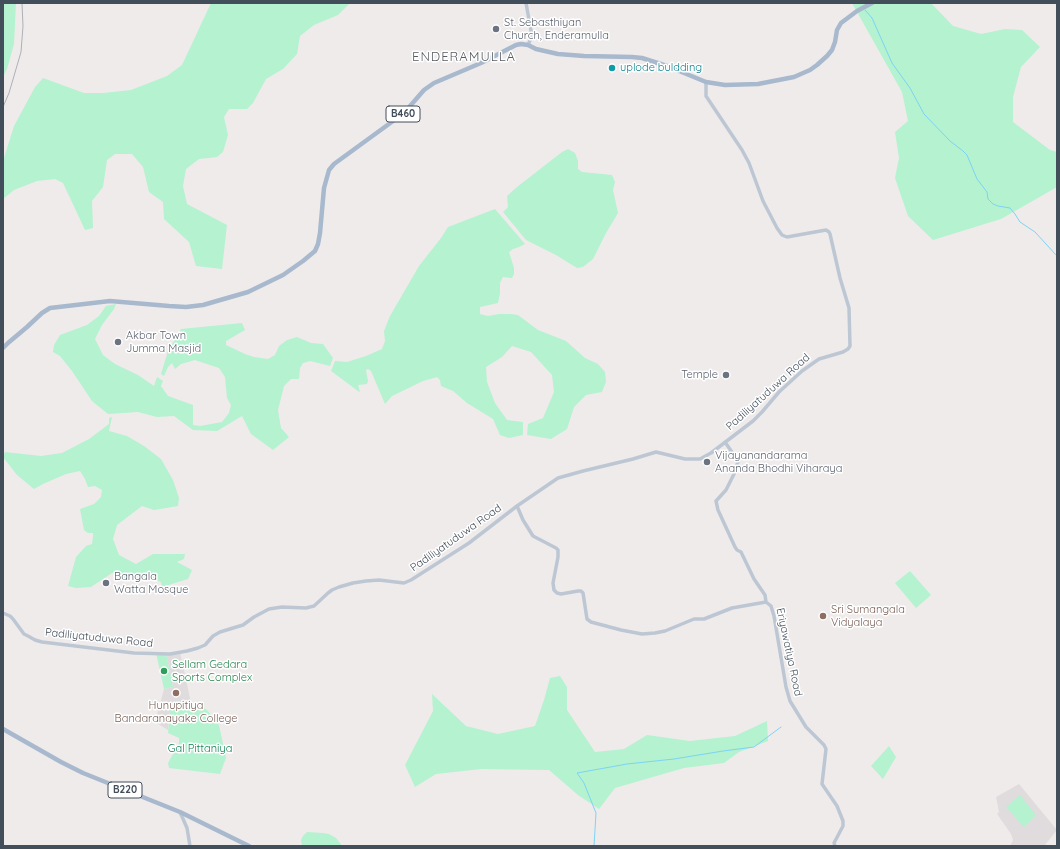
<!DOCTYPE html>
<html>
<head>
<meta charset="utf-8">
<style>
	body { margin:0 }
	#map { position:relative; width:1060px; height:849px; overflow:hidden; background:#efebeb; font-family:Quicksand,sans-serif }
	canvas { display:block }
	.frame { position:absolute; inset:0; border:4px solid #434e5b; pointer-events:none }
</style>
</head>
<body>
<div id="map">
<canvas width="1060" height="849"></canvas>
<div class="frame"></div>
</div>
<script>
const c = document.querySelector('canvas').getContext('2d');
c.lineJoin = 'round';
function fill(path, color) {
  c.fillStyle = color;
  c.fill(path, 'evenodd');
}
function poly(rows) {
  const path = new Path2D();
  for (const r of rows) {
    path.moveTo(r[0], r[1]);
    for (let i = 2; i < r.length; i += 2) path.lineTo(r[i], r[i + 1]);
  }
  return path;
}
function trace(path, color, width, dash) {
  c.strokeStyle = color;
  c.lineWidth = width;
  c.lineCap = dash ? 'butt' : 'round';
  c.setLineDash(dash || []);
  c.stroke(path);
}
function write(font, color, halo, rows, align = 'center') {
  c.font = font + ' Quicksand,sans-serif';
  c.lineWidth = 3;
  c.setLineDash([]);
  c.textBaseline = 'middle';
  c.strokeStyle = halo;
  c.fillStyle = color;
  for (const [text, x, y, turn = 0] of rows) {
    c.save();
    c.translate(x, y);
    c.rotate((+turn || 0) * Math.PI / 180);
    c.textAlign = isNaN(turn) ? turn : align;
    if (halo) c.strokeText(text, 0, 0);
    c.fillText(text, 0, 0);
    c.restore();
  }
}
fill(poly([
	[180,652,192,707,180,705,170,711,168,730,155,722,164,689,173,687,166,654],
	[1019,784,1057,830,1044,846,1010,846,1013,840,1011,834,997,814,999,812,996,797]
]), '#e0dcdd');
fill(poly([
	[3,3,16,3,14,44,7,69,4,75,3,75],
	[211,3,350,3,338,15,314,25,300,36,297,54,283,69,266,79,253,103,247,109,229,109,224,117,228,135,223,152,217,157,199,159,186,169,183,186,187,204,227,225,222,269,196,266,189,242,164,219,163,202,149,192,143,167,132,154,115,154,107,160,103,187,92,201,93,228,85,230,63,183,55,179,37,181,14,190,3,199,3,161,14,126,35,87,43,78,84,93,103,93,131,90,167,76,182,65],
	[852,3,931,3,953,26,981,34,1005,29,1022,30,1040,47,1021,67,1013,97,1013,122,1050,150,1057,152,1057,187,1001,219,933,240,908,216,895,178,899,158,895,132,908,121,902,92],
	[568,149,575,153,578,161,578,169,582,172,612,175,615,182,613,190,618,213,606,233,593,259,583,267,577,268,556,255,526,240,503,212,508,207,507,196,517,187,562,152],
	[495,209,525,244,519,247,513,249,509,252,514,268,514,274,512,278,503,277,500,283,500,293,498,303,480,307,480,314,488,316,499,314,511,314,518,315,538,330,566,341,585,358,598,364,605,372,606,382,602,392,586,395,574,407,567,429,551,439,527,435,528,424,543,418,554,392,552,375,531,352,512,346,502,357,486,367,487,382,495,403,507,420,523,422,523,435,509,438,500,435,493,419,467,403,453,391,441,386,440,380,437,377,423,381,392,396,385,404,371,371,368,369,366,370,368,381,367,384,358,385,360,392,358,391,331,371,335,361,347,362,366,356,382,349,385,341,384,331,390,316,419,266,441,238,448,227],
	[116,304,114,309,102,325,95,339,103,355,115,364,138,375,154,386,157,377,163,381,161,386,168,396,193,405,193,425,200,426,222,422,229,413,231,405,227,398,225,377,219,368,195,360,181,364,175,369,172,363,168,367,164,376,161,374,168,351,181,329,242,323,245,330,226,341,226,345,245,354,254,357,268,359,275,355,279,346,287,340,297,337,311,343,323,344,333,358,330,366,310,361,303,363,300,368,299,379,291,379,284,386,278,410,281,428,289,437,273,450,251,434,242,416,217,431,193,430,174,416,157,417,138,412,108,414,92,401,72,371,60,356,53,352,54,345,60,335,87,325,99,316,106,306],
	[112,417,109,431,127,436,144,446,161,459,173,480,179,498,178,506,154,510,142,506,117,525,113,539,119,555,136,564,153,554,185,554,184,559,177,562,192,570,188,579,162,587,161,582,141,576,126,578,120,575,112,573,91,587,76,588,68,586,76,557,86,546,92,544,93,537,93,533,88,533,84,530,80,509,94,504,101,497,102,490,95,486,88,487,85,479,80,471,66,474,43,484,34,489,17,475,3,457,5,452,41,456,62,453,89,439,109,424,109,418],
	[910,571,931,595,916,608,895,583],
	[156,653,166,654,173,687,164,689],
	[560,676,567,687,567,710,595,752,624,749,647,735,690,741,735,736,767,721,768,741,739,752,724,763,684,768,615,788,599,809,578,795,549,770,481,769,436,774,415,787,405,765,433,711,432,694,466,726,498,734,535,726,544,700,550,678],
	[180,705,203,707,208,711,219,725,226,758,220,774,169,768,168,763,179,743,179,738,168,733,170,711,175,706],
	[889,746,896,757,883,779,871,766],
	[1020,795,1036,815,1024,827,1006,807],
	[307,832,323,833,329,834,336,838,340,843,342,846,302,846,301,840,303,836]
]), '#b4f2d0');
trace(poly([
	[865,10,872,18,892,63,910,88,924,114,950,141,963,151,967,155,977,179,987,192,988,199,993,204,998,206,1010,208,1015,214,1020,222,1035,232,1057,256],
	[594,846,596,813,584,783,577,773,627,764,674,759,723,751,754,747,781,727]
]), '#7dd3f4', 1);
trace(poly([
	[526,3,532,36,528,45],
	[725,442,738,461,736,470,726,490,716,501,718,510,735,547,737,550,741,552,754,579,765,595,766,602,771,606,774,616,786,687,790,701,806,727,824,745,826,749,822,784,837,806,843,821,843,826,834,843,835,846],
	[517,506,523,520,533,536,556,548,558,550,558,557,553,583,554,590,557,593,561,594,578,591,581,591,583,593,587,619,591,622,621,630,642,634,655,633,665,631,694,619,704,619,732,608,766,602],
	[3,613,10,616,13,619,24,634,28,636,35,640,42,642,134,653,170,654,187,651,198,648,205,645,213,636,220,632,243,625,254,617,269,609,282,607,306,608,314,606,328,593,332,590,339,587,353,583,366,581,379,580,404,583,411,580,469,543,517,506,558,478,583,471,633,459,656,452,685,459,700,459,711,453,753,421,762,412,779,392,802,371,819,359,843,352,848,349,850,346,849,308,840,278,830,234,829,232,826,230,787,237,782,235,777,228,763,201,749,163,742,150,706,96,706,82],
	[180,812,187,828,190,846]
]), '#bdc7d3', 3.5);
trace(poly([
	[3,348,8,343,27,327,42,313,50,308,110,301,169,306,186,307,203,305,248,292,283,275,303,261,315,251,318,244,320,233,324,188,329,170,334,164,404,113,424,90,434,83,481,63,516,45,521,44,528,45,536,49,558,54,584,56,632,57,642,58,667,66,706,82,725,85,758,84,794,77,810,70,817,65,827,56,832,50,835,42,837,30,841,23,857,11,872,3],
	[3,729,61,762,83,773,180,812,249,846]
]), '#a8b9ce', 4.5);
trace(poly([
	[3,107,9,93,21,52,23,26,22,3]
]), '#adb0b7', 1);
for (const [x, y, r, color] of [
	[496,29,4,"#6b7280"],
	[612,68,4,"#0f9aa8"],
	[118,342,4,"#6b7280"],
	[726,375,4,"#6b7280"],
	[707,462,4,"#6b7280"],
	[106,583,4,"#6b7280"],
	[823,616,4,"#8d6e63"],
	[164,671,4,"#2e9e5b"],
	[176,693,4,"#8d6e63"]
]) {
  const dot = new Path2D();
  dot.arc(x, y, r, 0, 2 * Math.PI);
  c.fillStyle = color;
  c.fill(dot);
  trace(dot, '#fff', 1.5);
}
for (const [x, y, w] of [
	[403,114,34],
	[125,790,34]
]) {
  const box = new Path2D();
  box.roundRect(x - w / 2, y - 8, w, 16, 3);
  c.fillStyle = '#fff';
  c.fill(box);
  trace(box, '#434e5b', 1);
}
write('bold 10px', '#434e5b', null, [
	["B460",403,114],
	["B220",125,790]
]);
write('11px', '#5b616d', '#fff', [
	["St. Sebasthiyan",504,23],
	["Church, Enderamulla",504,36],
	["Akbar Town",126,336],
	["Jumma Masjid",126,349],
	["Temple",718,375,"right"],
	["Vijayanandarama",715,456],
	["Ananda Bhodhi Viharaya",715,469],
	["Bangala",114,577],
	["Watta Mosque",114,590]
], 'left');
write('11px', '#0d838f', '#fff', [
	["uplode buldding",620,68]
], 'left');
write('11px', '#434e5b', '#fff', [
	["Padiliyatuduwa Road",768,392,-42],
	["Padiliyatuduwa Road",456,538,-35],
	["Padiliyatuduwa Road",99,638,6],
	["Eriyawatiya Road",789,652,78]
]);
write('11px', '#785e54', '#fff', [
	["Sri Sumangala",831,610],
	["Vidyalaya",831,623],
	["Hunupitiya",176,706,"center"],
	["Bandaranayake College",176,719,"center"]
], 'left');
write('11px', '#27864d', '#fff', [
	["Sellam Gedara",172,665],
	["Sports Complex",172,678]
], 'left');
write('11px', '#0e814f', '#fff', [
	["Gal Pittaniya",200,749]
]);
c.letterSpacing = '1px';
write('13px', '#585c61', '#fff', [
	["ENDERAMULLA",464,57]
]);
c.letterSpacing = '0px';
</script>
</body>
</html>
